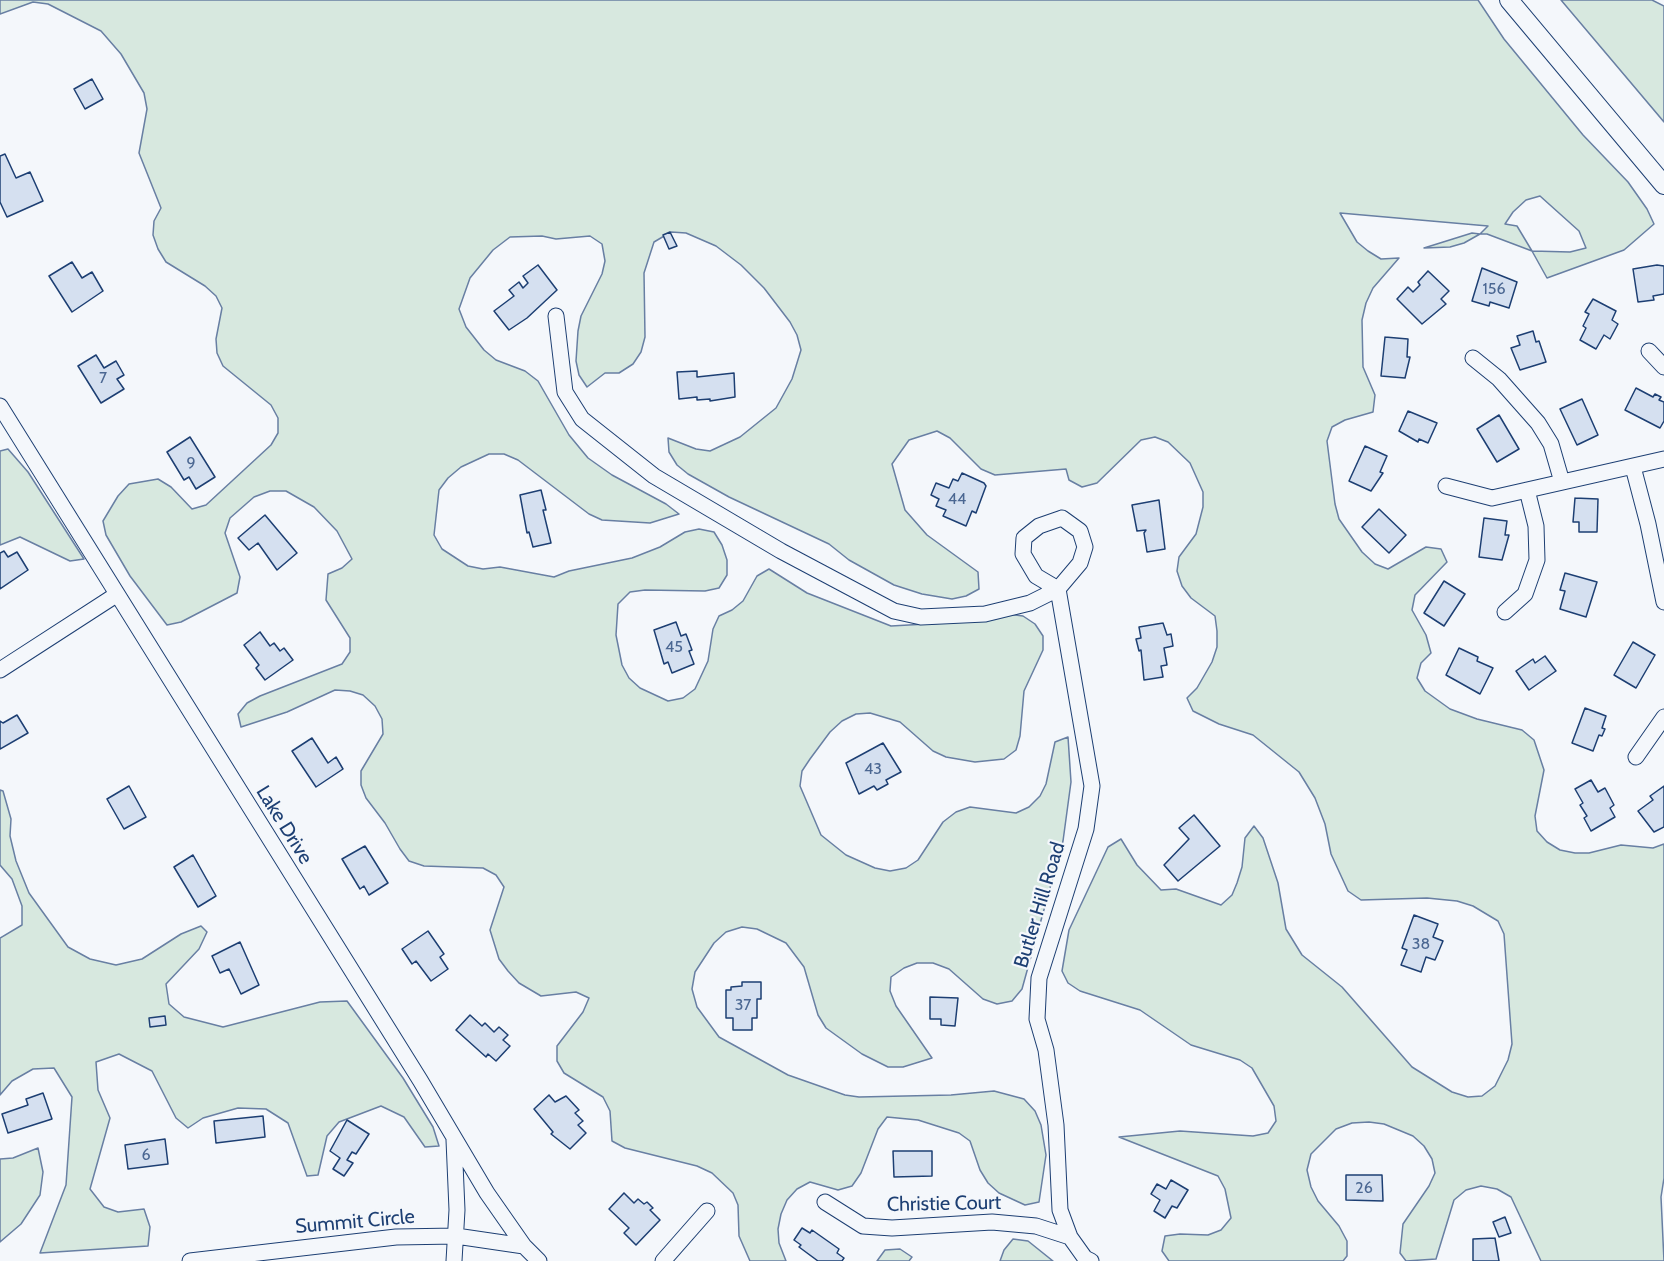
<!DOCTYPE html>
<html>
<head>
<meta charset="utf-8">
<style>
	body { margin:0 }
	canvas { display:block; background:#f4f7fb }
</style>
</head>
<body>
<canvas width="1664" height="1261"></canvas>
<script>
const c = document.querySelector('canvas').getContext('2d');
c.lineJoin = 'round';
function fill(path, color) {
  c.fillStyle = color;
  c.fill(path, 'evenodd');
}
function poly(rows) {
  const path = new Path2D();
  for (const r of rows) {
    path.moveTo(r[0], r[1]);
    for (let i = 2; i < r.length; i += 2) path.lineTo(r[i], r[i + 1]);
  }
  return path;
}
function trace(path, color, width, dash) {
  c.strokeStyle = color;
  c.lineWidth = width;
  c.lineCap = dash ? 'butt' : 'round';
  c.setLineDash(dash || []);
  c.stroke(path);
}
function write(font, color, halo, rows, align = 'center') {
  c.font = font + ' Cabin,sans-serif';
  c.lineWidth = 4.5;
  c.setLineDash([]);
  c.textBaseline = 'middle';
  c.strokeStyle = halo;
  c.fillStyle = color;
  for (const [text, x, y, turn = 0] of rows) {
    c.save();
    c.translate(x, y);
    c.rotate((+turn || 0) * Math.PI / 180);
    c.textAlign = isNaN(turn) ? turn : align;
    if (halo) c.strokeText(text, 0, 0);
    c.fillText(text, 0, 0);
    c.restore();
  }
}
const green = poly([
	[0,0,1478,0,1504,39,1583,135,1628,182,1647,209,1654,224,1624,250,1547,278,1532,251,1487,234,1480,234,1464,243,1450,247,1424,248,1472,233,1480,234,1488,226,1340,213,1357,242,1368,251,1381,259,1399,258,1373,288,1366,303,1362,320,1363,367,1375,395,1373,412,1345,420,1332,427,1327,441,1335,504,1339,519,1362,552,1375,564,1388,569,1426,547,1441,549,1447,562,1415,595,1412,610,1426,635,1431,653,1421,663,1417,678,1425,691,1450,709,1477,719,1522,730,1534,740,1544,770,1535,816,1537,831,1547,842,1560,850,1575,853,1589,853,1621,845,1653,848,1664,844,1664,1178,1661,1197,1664,1261,1541,1261,1511,1197,1497,1189,1481,1186,1466,1190,1454,1200,1436,1259,1406,1261,1400,1253,1403,1224,1429,1186,1435,1173,1432,1159,1424,1146,1413,1136,1384,1124,1369,1122,1352,1123,1336,1129,1311,1154,1307,1170,1311,1187,1318,1201,1339,1226,1347,1241,1347,1256,1343,1261,1169,1261,1162,1251,1165,1236,1180,1234,1208,1235,1221,1230,1231,1218,1225,1189,1218,1176,1119,1137,1180,1131,1253,1136,1268,1133,1276,1121,1274,1106,1252,1068,1240,1060,1191,1045,1140,1010,1080,991,1068,983,1062,971,1069,930,1108,847,1121,839,1137,865,1161,890,1176,889,1221,905,1232,895,1237,883,1242,867,1245,838,1254,826,1263,838,1278,883,1286,929,1302,955,1342,987,1412,1067,1452,1092,1468,1097,1482,1096,1495,1086,1508,1060,1512,1044,1504,934,1498,921,1473,906,1457,901,1427,898,1361,900,1348,891,1331,854,1325,824,1315,798,1299,772,1253,735,1219,724,1193,711,1187,698,1197,688,1212,662,1217,647,1217,631,1215,616,1191,598,1182,586,1177,571,1179,557,1196,534,1203,507,1203,492,1190,463,1168,442,1155,437,1141,440,1097,483,1082,487,1069,480,1066,469,995,475,981,469,950,438,937,431,909,440,892,464,905,510,927,535,978,572,979,589,966,596,952,599,922,594,894,585,849,560,829,544,729,497,688,474,677,465,669,452,668,438,696,449,710,451,740,437,776,408,792,379,801,350,797,335,790,322,764,288,741,265,716,246,686,233,671,232,654,242,644,273,645,337,641,352,633,364,619,373,605,373,587,387,579,375,576,361,578,331,581,316,602,274,605,261,602,244,590,236,556,239,542,236,510,237,493,250,470,278,459,309,466,327,484,350,496,360,525,371,538,381,569,435,588,458,612,475,666,504,679,514,650,523,602,520,589,514,518,460,504,454,489,454,461,467,448,478,439,490,434,535,442,549,468,566,483,569,500,567,554,577,569,571,632,558,660,547,685,532,699,529,714,532,722,545,727,560,727,575,719,588,705,591,645,590,630,592,618,604,616,635,622,665,629,678,640,688,668,701,683,698,695,689,708,661,713,629,719,616,732,610,743,601,757,576,769,569,807,593,891,626,979,621,1008,614,1023,616,1035,624,1043,636,1043,650,1024,691,1020,736,1016,750,1004,759,975,762,946,757,933,751,900,722,870,713,856,714,842,721,830,732,810,759,802,771,800,786,821,835,846,855,875,868,890,871,906,868,918,860,943,822,956,812,970,807,1016,813,1029,807,1040,796,1046,784,1055,742,1068,737,1071,782,1063,841,1022,989,1012,1001,997,1004,983,999,949,969,933,963,917,963,904,968,891,977,890,991,896,1006,932,1058,903,1067,888,1067,862,1054,826,1028,818,1015,804,967,786,943,757,929,742,927,726,932,714,943,695,972,692,989,697,1007,719,1037,788,1075,845,1095,859,1097,951,1095,994,1091,1024,1099,1035,1111,1041,1125,1046,1155,1039,1202,1025,1205,999,1193,988,1183,980,1170,970,1141,959,1133,918,1120,887,1117,878,1129,861,1173,852,1186,838,1190,810,1182,797,1189,787,1200,781,1214,778,1229,779,1243,786,1261,750,1261,739,1236,738,1205,733,1193,712,1173,697,1166,625,1148,612,1141,610,1111,603,1097,564,1073,557,1061,557,1046,583,1012,589,998,576,992,541,996,519,983,508,971,499,959,490,930,504,887,496,875,483,868,424,866,409,861,400,849,385,823,366,798,361,785,361,771,383,734,382,719,375,706,363,695,350,691,335,690,287,712,241,727,238,714,247,703,260,696,342,664,350,652,350,638,326,600,328,574,342,568,352,559,337,531,314,507,286,491,270,491,254,497,230,518,225,533,240,577,237,593,181,622,167,625,130,576,106,535,103,521,118,496,129,484,158,479,171,487,192,509,206,505,271,445,278,433,278,418,271,405,223,366,217,353,216,339,222,308,216,296,205,286,166,262,158,249,153,235,154,221,161,208,139,153,147,109,144,93,121,54,101,31,48,4,33,2,0,14,0,0],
	[1540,196,1579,231,1586,248,1570,252,1532,251,1517,226,1505,224,1513,212,1526,200,1540,196],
	[1561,0,1652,0,1664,6,1664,122,1561,0],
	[8,449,28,472,84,559,70,561,20,537,0,545,0,451,8,449],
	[0,790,3,791,11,819,10,836,16,861,29,893,68,947,90,959,116,965,142,959,181,934,201,926,207,932,199,949,166,984,169,1004,184,1017,223,1027,320,1002,347,1001,403,1078,433,1127,439,1146,425,1147,404,1117,381,1106,339,1122,327,1136,318,1175,307,1176,288,1123,266,1109,238,1108,203,1118,188,1128,176,1118,152,1071,119,1054,96,1062,98,1090,110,1118,90,1189,104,1207,118,1212,144,1209,150,1227,148,1246,40,1253,66,1185,72,1097,54,1068,33,1069,12,1081,0,1095,0,938,22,925,22,906,12,879,0,865,0,790],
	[38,1148,43,1172,40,1195,21,1224,0,1242,0,1159,13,1158,38,1148],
	[1013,1239,1028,1241,1053,1261,1000,1261,1004,1250,1013,1239],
	[900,1249,912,1257,909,1261,877,1261,885,1250,900,1249]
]);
fill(green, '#d7e8df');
trace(green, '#687fa3', 1.5);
const building = poly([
	[92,79,103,99,85,109,74,89,92,79],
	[5,154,16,178,30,172,43,201,7,217,0,202,0,156,5,154],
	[670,232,677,246,669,249,663,235,670,232],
	[72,262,82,278,92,272,103,291,72,312,49,276,72,262],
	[538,265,557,290,527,318,509,330,494,311,514,296,509,290,519,282,523,288,528,283,523,276,538,265],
	[1657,265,1664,266,1664,294,1653,296,1654,300,1638,302,1633,269,1657,265],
	[1482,268,1517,282,1509,308,1490,302,1489,306,1472,301,1482,268],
	[1428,271,1449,291,1441,299,1446,304,1422,324,1397,299,1408,287,1413,292,1420,285,1418,282,1428,271],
	[1593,299,1616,311,1612,320,1618,324,1610,339,1604,335,1596,349,1580,340,1586,328,1583,326,1589,314,1585,312,1593,299],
	[1533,331,1536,342,1539,341,1546,362,1520,370,1511,348,1520,345,1517,336,1533,331],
	[1385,337,1408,339,1407,357,1410,357,1405,378,1381,376,1385,337],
	[96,355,104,368,116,361,124,375,117,379,124,389,101,403,78,366,96,355],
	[697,371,697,377,734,373,735,397,710,401,710,399,697,400,697,397,679,399,677,372,697,371],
	[1636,388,1653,397,1655,394,1661,397,1659,400,1664,402,1664,421,1660,428,1625,410,1636,388],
	[1582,399,1598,435,1577,445,1560,409,1582,399],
	[1408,411,1437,423,1428,443,1419,439,1418,442,1399,431,1408,411],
	[1499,415,1519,449,1497,462,1477,429,1499,415],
	[190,437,215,477,196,489,189,477,184,480,167,452,190,437],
	[1365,446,1387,456,1380,472,1383,473,1371,491,1349,481,1365,446],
	[962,473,984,483,986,486,976,513,972,511,966,526,943,516,946,510,936,506,939,499,931,495,936,483,949,488,953,479,958,481,962,473],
	[541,490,546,510,543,510,551,543,533,547,529,532,527,533,520,495,541,490],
	[1575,498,1598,499,1597,532,1579,532,1579,522,1573,522,1575,498],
	[1159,500,1165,549,1147,552,1144,533,1146,530,1137,531,1132,505,1159,500],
	[1379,509,1406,535,1389,553,1362,527,1379,509],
	[265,515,297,553,277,570,258,543,249,550,238,538,265,515],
	[1484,518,1507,521,1505,535,1509,535,1502,560,1479,557,1484,518],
	[4,551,8,557,17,552,28,570,0,589,0,553,4,551],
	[1565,573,1597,582,1586,617,1560,609,1565,591,1560,590,1565,573],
	[1444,581,1465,594,1444,626,1424,613,1444,581],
	[676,622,681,636,686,634,692,650,689,651,694,664,672,673,668,662,664,664,654,630,676,622],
	[1163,623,1167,635,1171,634,1173,646,1164,648,1167,665,1161,666,1163,677,1144,680,1141,650,1139,651,1136,639,1141,638,1139,627,1163,623],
	[260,632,270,646,274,643,280,651,284,648,293,660,265,680,256,668,259,665,244,645,260,632],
	[1633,642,1655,655,1636,688,1614,675,1633,642],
	[1459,648,1478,657,1477,661,1493,668,1480,694,1446,675,1459,648],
	[1545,656,1556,671,1529,690,1516,671,1533,659,1535,663,1545,656],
	[1585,708,1606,716,1602,728,1605,729,1602,736,1599,735,1593,751,1572,743,1585,708],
	[17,715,28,733,0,749,0,721,3,723,17,715],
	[312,738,328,763,336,757,343,769,316,787,292,751,312,738],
	[883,743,901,772,886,780,888,784,877,790,874,786,859,794,846,763,883,743],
	[1591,780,1598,792,1605,788,1614,805,1610,808,1615,817,1591,831,1584,818,1587,816,1580,805,1583,803,1575,789,1591,780],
	[129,786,146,817,124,829,107,799,129,786],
	[1664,786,1664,827,1654,832,1638,811,1653,800,1650,796,1664,786],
	[1194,815,1220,846,1178,881,1164,865,1189,839,1179,828,1194,815],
	[365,846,388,883,369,895,364,886,360,889,342,859,365,846],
	[193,855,216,896,198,907,174,867,193,855],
	[1414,915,1438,924,1433,937,1443,941,1435,960,1426,957,1421,972,1401,965,1407,950,1402,948,1414,915],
	[428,931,444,954,440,957,448,969,431,981,416,961,412,964,402,949,428,931],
	[240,942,259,985,241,994,229,969,220,973,212,956,240,942],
	[742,982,761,982,761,999,757,999,757,1018,752,1018,752,1030,733,1030,733,1018,726,1018,726,990,731,990,731,987,742,986,742,982],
	[930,997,958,998,955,1026,941,1025,941,1019,930,1019,930,997],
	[470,1015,482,1026,485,1023,494,1032,499,1027,508,1035,503,1040,510,1046,496,1061,488,1054,486,1057,456,1030,470,1015],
	[165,1016,166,1025,150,1027,149,1018,165,1016],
	[43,1093,52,1119,8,1133,2,1114,28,1105,26,1099,43,1093],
	[549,1095,555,1102,566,1096,579,1110,575,1113,583,1121,578,1125,586,1133,570,1149,551,1134,553,1132,534,1109,549,1095],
	[263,1116,265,1137,216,1143,214,1121,263,1116],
	[347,1120,369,1134,356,1154,352,1152,347,1160,353,1163,344,1176,333,1169,340,1158,330,1151,347,1120],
	[165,1139,168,1164,128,1169,125,1145,165,1139],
	[893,1151,932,1151,932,1176,894,1177,893,1151],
	[1346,1175,1382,1175,1383,1201,1346,1200,1346,1175],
	[1171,1180,1188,1190,1177,1208,1172,1206,1165,1218,1154,1211,1160,1200,1151,1194,1157,1184,1166,1189,1171,1180],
	[624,1193,634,1203,638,1199,644,1204,647,1202,653,1208,650,1210,660,1220,636,1245,624,1233,629,1228,609,1209,624,1193],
	[1505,1217,1511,1233,1499,1237,1493,1222,1505,1217],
	[802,1228,810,1233,812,1230,839,1249,837,1253,844,1258,842,1261,818,1261,799,1247,801,1245,794,1240,802,1228],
	[1495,1238,1499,1261,1473,1261,1473,1239,1495,1238]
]);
fill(building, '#d5e0f0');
trace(building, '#1d3f73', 1.5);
const minor = poly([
	[556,316,565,392,582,419,654,476,781,551,894,611,921,617,985,614,1030,603,1058,589,1092,786,1086,829,1039,978,1037,1019,1046,1050,1056,1125,1060,1210,1070,1237,1085,1258,1091,1261],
	[1649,351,1664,367],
	[1473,358,1499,379,1538,423,1551,444,1562,482],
	[0,406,420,1080,487,1193,524,1246,539,1261],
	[1633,467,1648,524,1664,602],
	[1446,486,1492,498,1664,459],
	[1062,518,1080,531,1085,547,1080,563,1058,589,1036,576,1023,554,1024,538,1039,526,1062,518],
	[1505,612,1525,594,1537,560,1536,526,1527,490],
	[0,670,116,595],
	[1636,757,1664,717],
	[454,1140,457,1210,454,1261],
	[825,1202,863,1226,892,1228,992,1222,1036,1226,1070,1237],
	[190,1261,396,1237,456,1236,524,1246],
	[663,1261,707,1211]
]);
const tertiary = poly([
	[1509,0,1664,185]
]);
trace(minor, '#1d3f73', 17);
trace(tertiary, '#1d3f73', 20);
trace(minor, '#f4f7fb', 15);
trace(tertiary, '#f4f7fb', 18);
write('16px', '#4b6792', null, [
	["156",1494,289],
	["7",103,378],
	["9",191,463],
	["44",957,499],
	["45",674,647],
	["43",873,769],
	["38",1421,944],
	["37",743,1005],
	["6",146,1155],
	["26",1364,1188]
]);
write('20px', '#1d3f73', '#f4f7fb', [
	["Lake Drive",284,825,58],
	["Butler Hill Road",1040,905,-73],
	["Christie Court",944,1204,-1],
	["Summit Circle",355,1222,-5]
]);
</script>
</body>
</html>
